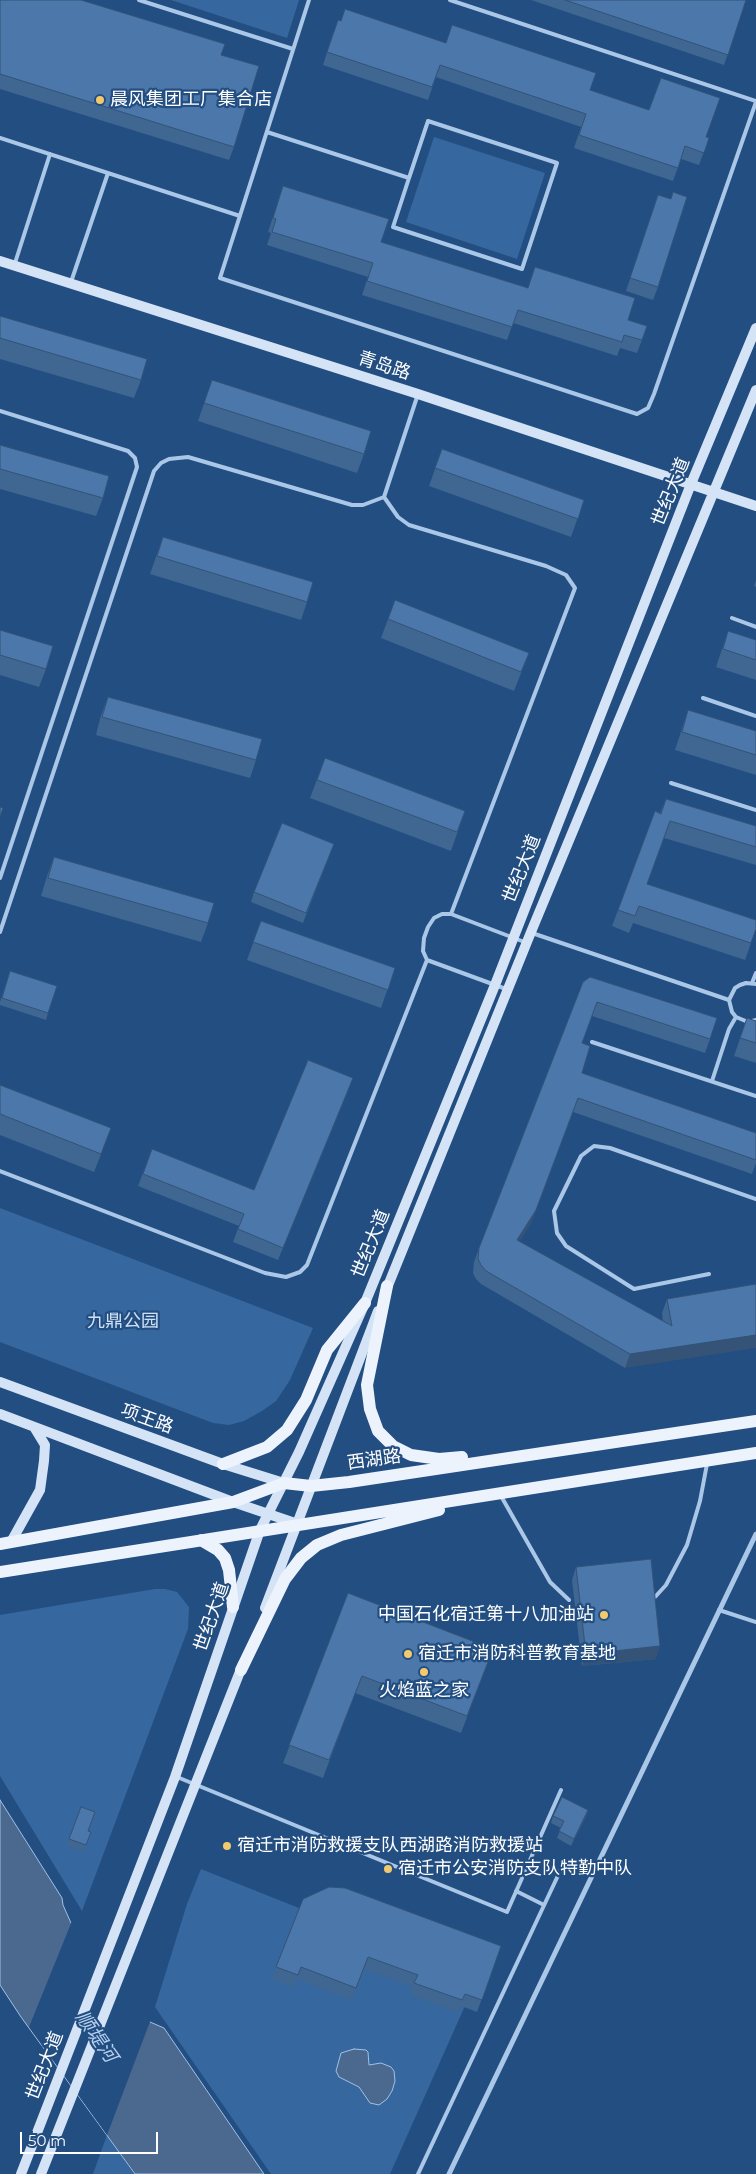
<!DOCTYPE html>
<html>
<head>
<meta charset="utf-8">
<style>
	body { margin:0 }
	#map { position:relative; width:756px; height:2174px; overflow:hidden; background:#234e81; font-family:Montserrat,sans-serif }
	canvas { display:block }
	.scale { position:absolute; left:20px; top:2132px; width:138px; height:22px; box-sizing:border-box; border:2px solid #fff; border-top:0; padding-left:6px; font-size:15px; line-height:18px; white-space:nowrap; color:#fff; -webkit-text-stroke:4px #234e81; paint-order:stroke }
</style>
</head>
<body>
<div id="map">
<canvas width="756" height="2174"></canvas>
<div class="scale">50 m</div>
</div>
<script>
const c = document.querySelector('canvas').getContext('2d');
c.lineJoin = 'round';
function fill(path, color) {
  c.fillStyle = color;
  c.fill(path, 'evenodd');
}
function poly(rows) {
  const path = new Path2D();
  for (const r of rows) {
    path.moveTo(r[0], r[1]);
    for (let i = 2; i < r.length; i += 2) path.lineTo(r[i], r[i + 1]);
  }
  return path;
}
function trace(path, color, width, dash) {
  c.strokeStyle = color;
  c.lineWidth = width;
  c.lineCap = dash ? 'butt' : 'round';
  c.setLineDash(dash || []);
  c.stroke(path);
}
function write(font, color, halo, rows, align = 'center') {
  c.font = font + ' Montserrat,"Noto Sans SC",sans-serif';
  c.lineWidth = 4.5;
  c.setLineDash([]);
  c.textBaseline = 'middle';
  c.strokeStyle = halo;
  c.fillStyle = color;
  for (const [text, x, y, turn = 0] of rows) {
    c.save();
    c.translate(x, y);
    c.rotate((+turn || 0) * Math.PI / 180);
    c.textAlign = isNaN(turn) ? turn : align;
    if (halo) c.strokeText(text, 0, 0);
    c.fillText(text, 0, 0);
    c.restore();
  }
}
fill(poly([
	[171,0,299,0,287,38],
	[434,137,545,173,517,259,406,222],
	[0,1208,313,1328,290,1380,276,1401,262,1411,244,1421,229,1425,213,1423,0,1342],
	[155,1589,165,1589,177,1592,189,1607,188,1629,82,1911,0,1776,0,1615],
	[201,1869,477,1979,390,2174,271,2174,155,2007,187,1904],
	[107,2135,134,2174,93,2174]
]), '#37679f');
const water = poly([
	[0,1800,62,1898,63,1905,71,1923,150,2022,164,2028,264,2174,135,2174,21,2017,0,1985,0,1800],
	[354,2049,366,2050,368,2052,369,2065,381,2063,391,2067,394,2071,395,2081,392,2091,387,2099,379,2105,370,2103,359,2087,339,2077,336,2071,341,2053,354,2049]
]);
fill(water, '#4b698e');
trace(water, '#9ec2e8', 1);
fill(poly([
	[72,1921,151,2019,107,2135,29,2027]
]), '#234e81');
trace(poly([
	[139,0,293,49],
	[309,0,220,278,637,414,648,408,654,394,756,102],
	[450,0,756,101],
	[267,132,409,178,393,227,522,269,557,163,428,121,409,178],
	[0,138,240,216],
	[15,263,50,154],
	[71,282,108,173],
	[0,411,128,451,135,458,137,467,0,878],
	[384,497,398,517,409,525,546,566,566,575,575,588,451,914],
	[732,618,756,627],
	[703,698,756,716],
	[671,783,756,810],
	[0,932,154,471,161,463,169,459,188,457,352,505,363,505,384,497,418,394],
	[532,933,729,1000],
	[752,983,756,973],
	[756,984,746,983,740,985,735,988,729,1000,732,1012,736,1017,748,1022,756,1020],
	[506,989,427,960,423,951,424,938,428,927,434,918,442,914,451,914,527,943],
	[592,1042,756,1096],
	[712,1081,729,1029,736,1017],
	[0,1171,265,1273,286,1277,300,1272,307,1265,427,960],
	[709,1274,634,1289,566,1246,557,1233,554,1211,581,1156,594,1146,610,1148,756,1199],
	[501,1496,550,1582,569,1600],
	[655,1597,666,1585,687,1545,700,1501,707,1464],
	[719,1610,756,1622],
	[177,1777,507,1912,561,1790],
	[516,1891,544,1905],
	[418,2174,562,1867]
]), '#aac7e7', 4);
trace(poly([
	[449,2174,756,1534]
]), '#aac7e7', 5);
trace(poly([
	[0,261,418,394,756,506],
	[385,1293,531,932,756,390],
	[0,1382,223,1464,284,1483],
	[0,1414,233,1502,298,1524],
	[11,1542,40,1490,44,1461,45,1445,34,1427],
	[265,1608,378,1311],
	[21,2174,175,1777,260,1530,299,1452,365,1303,495,985,691,484,756,328],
	[41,2174,243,1664]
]), '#d4e3f6', 10);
trace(poly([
	[387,1286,367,1385,370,1409,378,1431,393,1446,411,1455,439,1459,462,1457],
	[223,1464,267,1447,287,1430,306,1400,327,1350,365,1303],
	[201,1540,218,1550,225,1558,229,1570,233,1607],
	[0,1544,233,1502,284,1483,311,1486,349,1482,756,1421],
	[0,1572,756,1453],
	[241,1670,285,1579,301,1558,317,1545,341,1535,439,1510]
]), '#ecf3fd', 12);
fill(poly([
	[0,0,221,55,234,147,229,160,0,89],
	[531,0,746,0,724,65],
	[333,33,445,43,590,90,709,138,699,165,681,159,673,181,574,148,581,127,436,77,428,100,323,65],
	[283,186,381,242,528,288,535,267,628,320,642,340,637,353,620,348,617,356,513,323,507,340,362,295,368,277,267,245,271,233,268,232],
	[658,195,670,199,658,287,653,300,626,291],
	[0,316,141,380,134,398,0,359],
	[212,380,364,454,357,473,198,421],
	[0,445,103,498,96,516,0,489],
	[442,449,584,500,571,537,429,486],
	[163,537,307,602,301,620,150,574],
	[756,580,756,587,754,586],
	[388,619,529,653,514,691,381,638],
	[0,630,46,669,39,687,0,675],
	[728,631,756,640,756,680,716,667],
	[108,697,256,760,250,778,96,735,101,715],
	[688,710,756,731,756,775,675,750],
	[325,758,465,811,451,851,310,798],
	[666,799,756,826,756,865,664,838,647,884,751,943,745,960,633,923,629,933,612,926,655,811,660,813],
	[330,854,303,923,251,902,254,892],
	[54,857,208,923,201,942,41,896,47,876],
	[261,921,395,968,381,1008,247,960],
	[10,971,48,1013,46,1020,0,1005,0,1002],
	[583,982,710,1039,705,1053,592,1016,582,1043,582,1073,756,1133,756,1163,752,1174,573,1112,531,1223,519,1242,663,1322,662,1313,667,1299,756,1284,625,1368,481,1284,476,1279,473,1273,474,1262,479,1248],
	[747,1018,756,1021,756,1063,734,1056],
	[0,1085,104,1147,94,1172,0,1135],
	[348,1091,278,1260,233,1242,239,1226,138,1186,152,1149,254,1190],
	[576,1567,656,1659,582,1666,572,1580],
	[348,1593,493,1649,461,1733,355,1693,323,1778,283,1763],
	[81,1807,88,1831,91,1832,83,1852,66,1846],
	[588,1810,586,1817,571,1846,557,1838,561,1828,551,1823,553,1816],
	[303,1899,501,1946,477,2012,461,2006,458,2012,410,1995,413,1987,363,1969,352,2000,297,1979,294,1987,272,1979]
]), '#406692');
fill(poly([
	[353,1078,348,1091,278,1260,283,1248],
	[578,1098,531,1223,512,1254,517,1240],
	[756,1335,756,1348,625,1368,630,1354],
	[660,1646,656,1659,582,1666,586,1654],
	[588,1810,586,1817,571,1846,574,1839]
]), '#345377');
const building = poly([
	[0,0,81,0,225,44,221,55,259,66,234,147,0,74,0,0],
	[565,0,746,0,728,55,565,0],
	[345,9,446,43,452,25,596,73,590,90,649,110,661,78,720,98,706,137,709,138,704,153,685,146,678,168,579,135,586,114,440,65,432,87,327,52,338,20,341,21,345,9],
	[283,186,389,219,381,242,528,288,535,267,635,298,628,320,647,326,642,340,624,335,622,342,518,310,512,327,367,281,373,263,272,232,276,219,273,218,283,186],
	[673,192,687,197,658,287,630,278,658,195,671,199,673,192],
	[0,316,147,359,141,380,0,338,0,316],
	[212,380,371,431,364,454,204,403,212,380],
	[0,445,109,476,103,498,0,469,0,445],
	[442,449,584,500,578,519,435,468,442,449],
	[163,537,313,582,307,602,157,556,163,537],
	[395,600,529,653,521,672,388,619,395,600],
	[0,630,53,646,46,669,0,655,0,630],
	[728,631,756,640,756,660,723,649,728,631],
	[108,697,262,739,256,760,102,717,108,697],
	[688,710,756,731,756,755,682,732,688,710],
	[325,758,465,811,457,832,317,780,325,758],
	[666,799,756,826,756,847,670,821,647,884,756,920,756,929,751,943,639,906,635,916,618,910,655,811,661,814,666,799],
	[0,807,3,808,0,817,0,807],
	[282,823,334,844,306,913,254,892,282,823],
	[54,857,214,903,208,923,48,878,54,857],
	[261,921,395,968,388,990,253,942,261,921],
	[10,971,57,986,48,1013,2,998,10,971],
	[590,977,717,1018,710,1039,597,1002,582,1043,590,1046,582,1073,756,1133,756,1160,578,1098,536,1210,517,1240,672,1326,667,1299,756,1284,756,1335,630,1354,486,1271,481,1265,478,1259,479,1248,583,982,590,977],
	[747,1018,756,1021,756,1043,740,1038,747,1018],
	[308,1060,353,1078,283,1248,238,1229,244,1214,143,1174,152,1149,254,1190,308,1060],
	[0,1085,111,1128,101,1154,0,1114,0,1085],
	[651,1559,660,1646,586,1654,576,1567,651,1559],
	[348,1593,493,1649,467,1716,362,1676,329,1760,289,1745,348,1593],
	[562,1797,588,1810,574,1839,559,1831,564,1821,553,1816,562,1797],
	[81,1807,95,1812,88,1831,91,1832,86,1845,69,1839,81,1807],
	[329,1887,345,1888,501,1946,482,2000,465,1994,462,2000,414,1983,418,1975,368,1957,356,1988,301,1967,298,1975,276,1967,303,1899,329,1887]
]);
fill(building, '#4b77aa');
trace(building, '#345377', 1);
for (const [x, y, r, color] of [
	[100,100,5,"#f2ca6d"],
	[604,1615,5,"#f2ca6d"],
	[408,1654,5,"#f2ca6d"],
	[424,1672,5,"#f2ca6d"],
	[227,1846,5,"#f2ca6d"],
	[388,1869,5,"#f2ca6d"]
]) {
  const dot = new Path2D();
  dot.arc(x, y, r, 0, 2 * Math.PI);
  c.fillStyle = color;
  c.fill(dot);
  trace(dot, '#234e81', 2);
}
write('18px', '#fff', '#234e81', [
	["晨风集团工厂集合店",110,100],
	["中国石化宿迁第十八加油站",594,1615,"right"],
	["宿迁市消防科普教育基地",418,1654],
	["火焰蓝之家",424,1691,"center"],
	["宿迁市消防救援支队西湖路消防救援站",237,1846],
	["宿迁市公安消防支队特勤中队",398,1869]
], 'left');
write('18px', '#fff', '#234e81', [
	["青岛路",384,366,18],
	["世纪大道",671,492,-68],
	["世纪大道",522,869,-68],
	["世纪大道",371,1244,-68],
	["项王路",147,1419,20],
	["西湖路",374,1460,-8],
	["世纪大道",212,1617,-71],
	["世纪大道",45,2066,-69]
]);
write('18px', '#cee0f6', '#234e81', [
	["九鼎公园",123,1322]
]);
write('italic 19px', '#b6d1ef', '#234e81', [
	["顺堤河",96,2037,55]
]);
</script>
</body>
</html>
